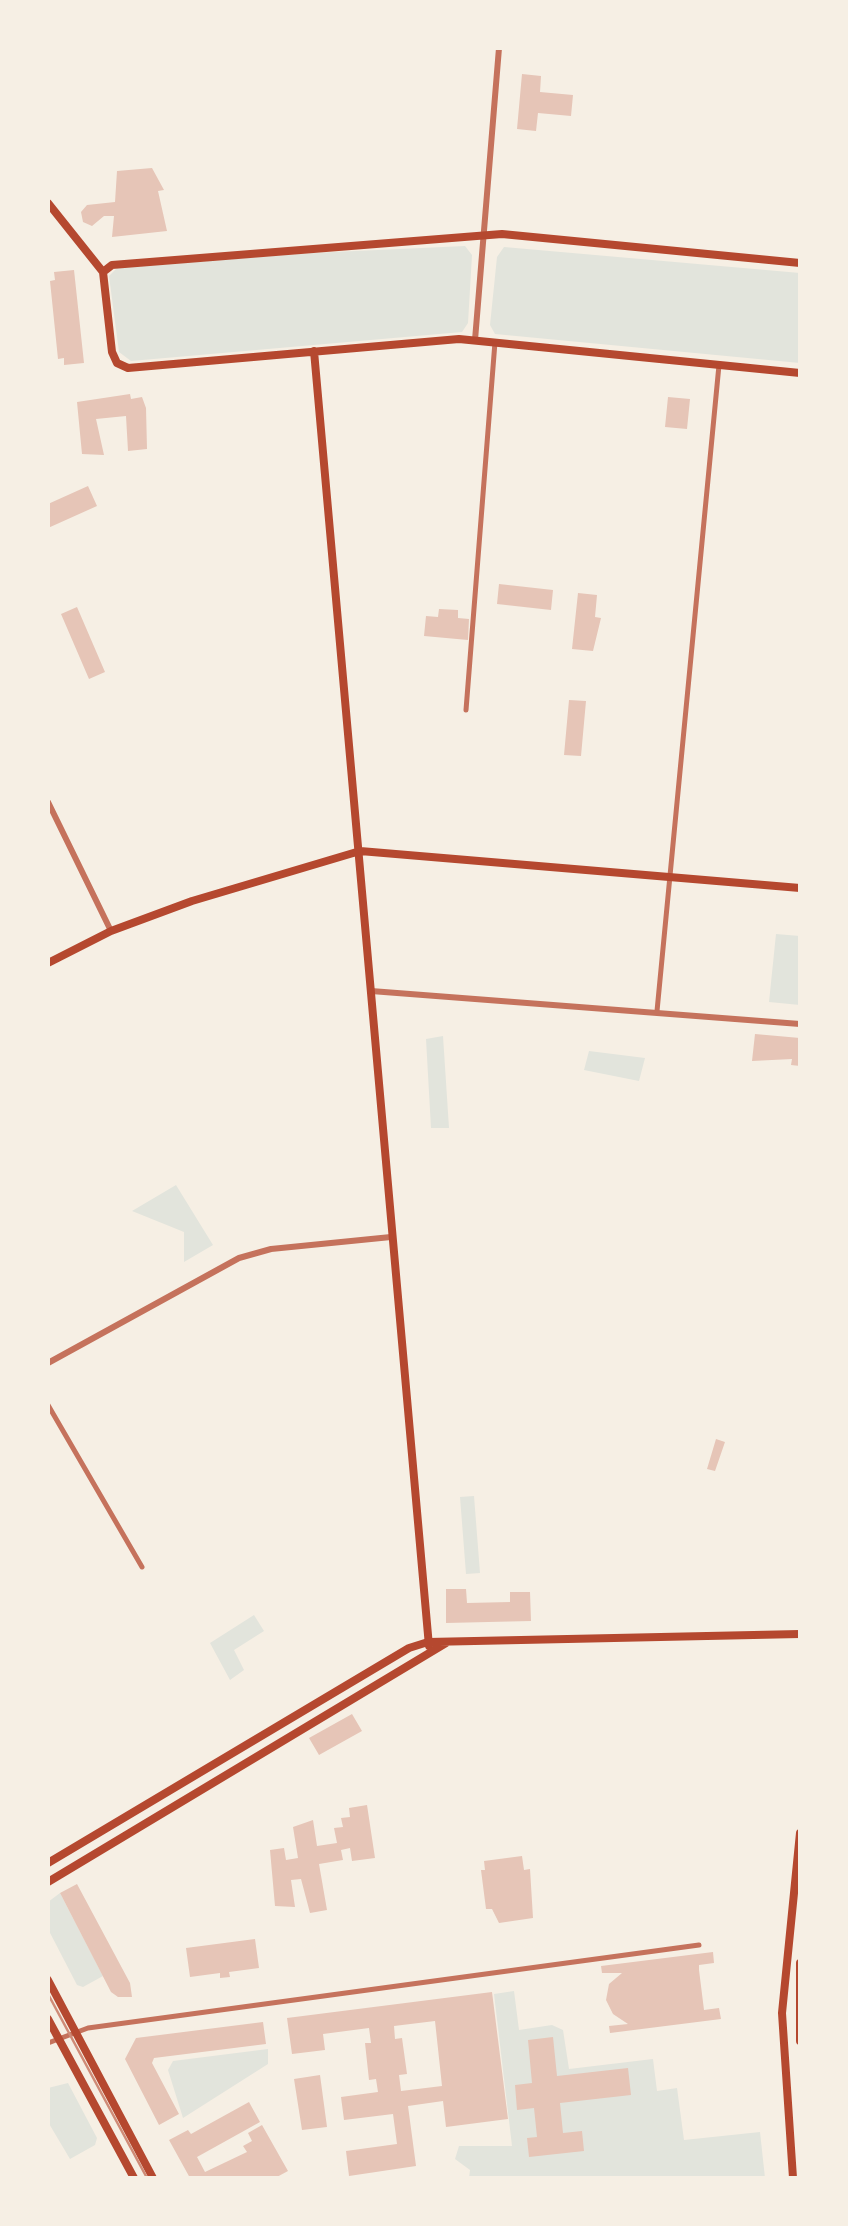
<!DOCTYPE html>
<html>
<head>
<meta charset="utf-8">
<style>
	body { margin:0 }
	#map { position:relative; width:848px; height:2226px; overflow:hidden; background:#f6efe4; font-family:"Libre Baskerville",serif }
	canvas { display:block }
	.frame { position:absolute; inset:0; border:50px solid #f6efe4; pointer-events:none }
</style>
</head>
<body>
<div id="map">
<canvas width="848" height="2226"></canvas>
<div class="frame"></div>
</div>
<script>
const c = document.querySelector('canvas').getContext('2d');
c.lineJoin = 'round';
function fill(path, color) {
  c.fillStyle = color;
  c.fill(path, 'evenodd');
}
function poly(rows) {
  const path = new Path2D();
  for (const r of rows) {
    path.moveTo(r[0], r[1]);
    for (let i = 2; i < r.length; i += 2) path.lineTo(r[i], r[i + 1]);
  }
  return path;
}
function trace(path, color, width, dash) {
  c.strokeStyle = color;
  c.lineWidth = width;
  c.lineCap = dash ? 'butt' : 'round';
  c.setLineDash(dash || []);
  c.stroke(path);
}
fill(poly([
	[465,246,472,255,468,323,462,332,131,361,119,352,109,276,117,268,312,253],
	[504,247,800,273,800,363,495,334,490,325,497,257],
	[776,934,800,936,800,1005,769,1002],
	[443,1036,449,1128,431,1128,426,1039],
	[589,1051,645,1058,639,1081,584,1070],
	[176,1185,213,1245,184,1262,184,1232,132,1211],
	[474,1496,480,1573,466,1574,460,1497],
	[254,1615,264,1631,234,1650,244,1670,230,1680,210,1643],
	[60,1893,103,1976,83,1987,77,1985,48,1929,48,1902],
	[514,1991,519,2030,552,2025,563,2030,569,2069,653,2059,657,2091,677,2088,684,2140,760,2132,765,2178,469,2178,470,2170,455,2159,459,2146,512,2146,494,1994],
	[268,2049,268,2064,183,2118,168,2070,173,2061],
	[68,2083,97,2138,95,2145,70,2159,48,2122,48,2088]
]), '#e2e4dc');
fill(poly([
	[522,74,541,76,540,92,573,95,571,116,538,113,536,131,517,129],
	[152,168,164,190,158,191,167,231,112,237,114,216,104,216,92,226,83,222,81,212,87,205,115,202,117,171],
	[74,270,84,363,64,365,64,358,58,359,50,281,55,280,54,272],
	[130,394,131,399,142,397,146,408,147,449,128,451,126,416,96,419,104,455,82,454,77,402],
	[668,397,690,399,687,429,665,427],
	[88,486,97,506,48,528,48,504],
	[499,584,553,590,551,610,497,604],
	[578,593,597,595,595,617,601,618,593,651,572,649],
	[77,607,105,672,89,679,61,614],
	[439,609,458,610,458,618,469,619,468,640,424,636,426,616,438,617],
	[569,700,586,701,581,756,564,755],
	[755,1034,800,1038,800,1066,791,1065,792,1059,752,1061],
	[716,1439,725,1442,715,1471,707,1469],
	[446,1589,466,1589,467,1603,510,1602,510,1592,530,1592,531,1621,446,1623],
	[352,1714,362,1731,319,1755,309,1738],
	[367,1805,375,1858,352,1861,350,1848,341,1850,343,1860,319,1864,327,1910,310,1913,301,1879,291,1880,295,1907,275,1906,270,1850,284,1848,286,1860,298,1858,293,1827,313,1820,317,1846,337,1843,334,1828,343,1827,341,1818,350,1817,349,1808],
	[522,1856,524,1870,530,1869,533,1918,499,1923,492,1909,486,1909,481,1870,485,1870,484,1861],
	[77,1884,130,1983,132,1997,118,1997,111,1992,60,1893],
	[255,1939,259,1968,229,1972,230,1977,220,1978,220,1973,190,1977,186,1948],
	[713,1952,714,1963,699,1965,699,1970,704,2010,719,2008,721,2019,610,2033,609,2026,628,2024,613,2014,606,2000,609,1984,622,1973,602,1973,601,1966],
	[492,1992,508,2119,446,2127,443,2101,408,2106,416,2166,349,2176,346,2151,397,2144,393,2114,344,2120,341,2097,378,2092,376,2079,369,2080,365,2043,371,2043,369,2028,323,2034,325,2050,292,2054,287,2018],
	[435,2021,442,2086,401,2091,399,2075,407,2074,402,2038,395,2039,394,2026],
	[263,2022,266,2044,154,2058,152,2063,179,2114,159,2125,125,2059,136,2038],
	[553,2037,557,2076,628,2068,631,2095,560,2103,563,2133,582,2131,584,2151,529,2157,527,2138,537,2137,534,2108,517,2110,515,2085,532,2083,528,2040],
	[320,2075,327,2127,302,2130,294,2079],
	[249,2102,260,2122,197,2157,205,2172,247,2152,243,2146,252,2141,248,2133,262,2125,288,2171,275,2178,190,2178,169,2140,188,2130,191,2134]
]), '#e6c5b7');
trace(poly([
	[466,710,495,342],
	[657,1011,719,365],
	[48,1405,142,1567],
	[48,2043,88,2028,699,1945]
]), '#c5725c', 5);
trace(poly([
	[475,340,499,48],
	[48,802,111,931],
	[371,991,800,1024],
	[48,1363,239,1258,271,1249,391,1237]
]), '#c5725c', 6);
trace(poly([
	[48,203,103,272],
	[103,272,112,352,117,363,128,368,459,339,800,373],
	[103,272,112,265,502,234,800,263],
	[314,351,429,1646],
	[48,963,111,931,192,901,360,851,800,888]
]), '#b5482f', 8);
trace(poly([
	[48,1863,409,1648,428,1642,800,1634],
	[48,1882,446,1643],
	[800,1963,800,2041],
	[48,1980,153,2178],
	[48,2019,134,2178],
	[793,2178,782,2013,800,1833]
]), '#b5482f', 8);
trace(poly([
	[48,1994,147,2178]
]), '#cf8b77', 2.5);
</script>
</body>
</html>
